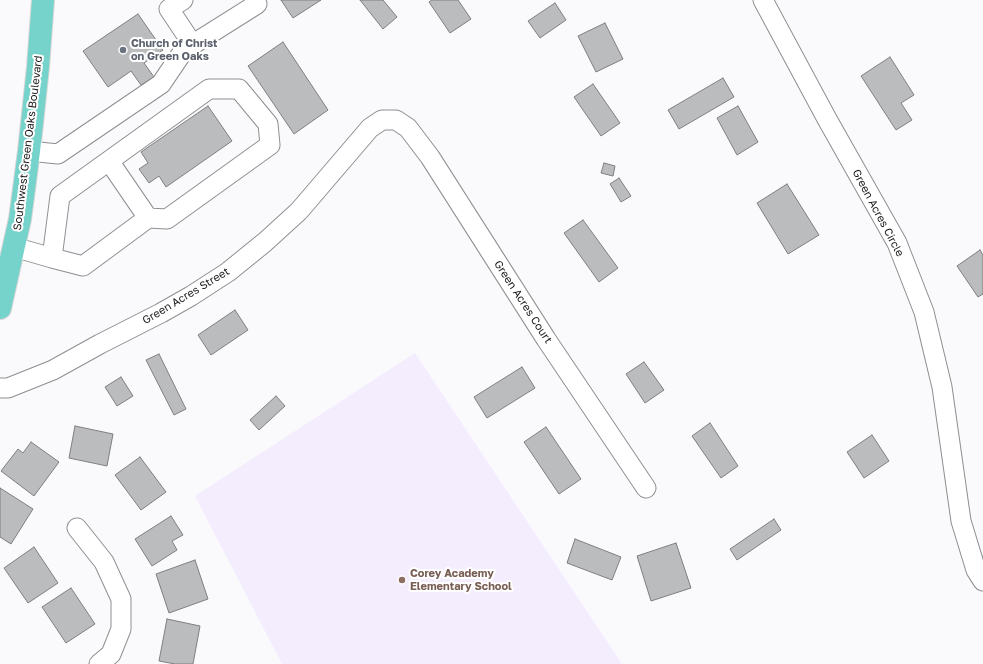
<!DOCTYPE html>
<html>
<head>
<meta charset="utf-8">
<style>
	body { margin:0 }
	canvas { display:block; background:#fafafc }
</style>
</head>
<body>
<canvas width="983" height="664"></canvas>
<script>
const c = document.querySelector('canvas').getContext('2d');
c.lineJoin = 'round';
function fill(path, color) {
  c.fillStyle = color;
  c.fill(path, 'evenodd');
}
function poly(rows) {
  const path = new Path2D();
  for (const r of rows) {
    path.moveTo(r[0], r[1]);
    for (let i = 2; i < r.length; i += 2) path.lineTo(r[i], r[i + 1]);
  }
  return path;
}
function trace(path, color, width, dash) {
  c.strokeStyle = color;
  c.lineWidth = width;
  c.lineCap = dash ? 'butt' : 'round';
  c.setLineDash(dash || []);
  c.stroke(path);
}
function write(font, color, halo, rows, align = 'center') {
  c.font = font + ' "Golos Text",sans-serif';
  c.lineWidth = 4;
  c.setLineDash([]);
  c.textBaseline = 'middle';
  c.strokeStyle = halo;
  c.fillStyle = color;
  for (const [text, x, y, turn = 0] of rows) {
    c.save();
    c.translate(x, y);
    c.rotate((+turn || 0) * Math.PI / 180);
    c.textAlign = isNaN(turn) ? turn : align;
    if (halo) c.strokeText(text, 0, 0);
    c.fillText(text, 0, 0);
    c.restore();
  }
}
fill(poly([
	[415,353,622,664,282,664,195,496]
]), '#f4edfe');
const building = poly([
	[281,0,321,0,293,18,281,0],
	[360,0,383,0,397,17,383,29,360,0],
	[432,0,458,0,471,19,450,33,429,2,432,0],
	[555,3,566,20,540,38,528,21,555,3],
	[138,14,163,50,144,63,154,77,141,85,131,71,108,87,83,51,138,14],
	[605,23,623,59,596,72,578,36,605,23],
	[283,42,328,110,294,134,248,66,283,42],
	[890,57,914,95,901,103,912,120,896,130,861,76,890,57],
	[723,78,734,97,679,129,668,110,723,78],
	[593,84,620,123,601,136,574,97,593,84],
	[208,106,232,141,166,187,159,176,149,183,139,169,148,163,141,152,208,106],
	[738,106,758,142,737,155,717,118,738,106],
	[604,163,615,166,613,176,601,173,604,163],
	[619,178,631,196,621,202,610,184,619,178],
	[787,184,819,235,788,254,757,203,787,184],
	[583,220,618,268,599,282,564,233,583,220],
	[980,250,983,255,983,294,978,297,957,266,980,250],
	[235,310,248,330,211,355,198,335,235,310],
	[159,354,186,409,174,415,146,360,159,354],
	[644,362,664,390,645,403,626,374,644,362],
	[522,367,535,388,487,418,474,397,522,367],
	[121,377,133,396,117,406,105,387,121,377],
	[276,396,285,406,259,430,250,420,276,396],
	[710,423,738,466,721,478,692,436,710,423],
	[75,426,113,434,107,466,69,458,75,426],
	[546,427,581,479,559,494,524,442,546,427],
	[872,435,889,461,864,478,847,452,872,435],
	[31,442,59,462,34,496,1,471,18,449,23,453,31,442],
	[140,457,166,492,141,510,115,475,140,457],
	[0,488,33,509,11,544,0,537,0,488],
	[171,516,183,535,172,541,177,550,152,566,135,539,171,516],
	[774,519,781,530,737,560,730,549,774,519],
	[575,539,621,557,612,580,567,563,575,539],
	[676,543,691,588,651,601,637,556,676,543],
	[34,547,58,583,28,603,4,568,34,547],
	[195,560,208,599,169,613,156,574,195,560],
	[71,588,95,624,66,643,42,607,71,588],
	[167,619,200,626,193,664,175,664,159,661,167,619]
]);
fill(building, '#bbbcbe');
trace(building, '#7f7f81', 1);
const minor = poly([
	[183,0,169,9,193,45],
	[763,0,827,119,897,243,924,312,942,387,961,521,976,570,983,581],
	[29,151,58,154,161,84,184,50,257,4,254,0],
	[109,161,148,218],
	[14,247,52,258,83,266,148,218,167,219,270,145,268,124,239,89,209,89,60,196,52,258],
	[0,388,8,388,53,370,100,344,161,313,191,296,228,272,265,242,299,211,370,128,382,120,396,120,408,128,430,157,546,339,646,488],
	[77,528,104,562,121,599,121,629,111,654,99,664]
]);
const major = poly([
	[0,308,20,219,29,151,38,67,43,0]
]);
trace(minor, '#8e8f91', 21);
trace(major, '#d6d6d6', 24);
trace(minor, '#fff', 19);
trace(major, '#75d3cc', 22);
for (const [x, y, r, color] of [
	[123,50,4,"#6b7280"],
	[402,580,4,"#8d6e63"]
]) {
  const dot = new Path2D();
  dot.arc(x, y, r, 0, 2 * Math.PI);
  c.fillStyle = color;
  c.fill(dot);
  trace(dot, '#fff', 1.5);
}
write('bold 11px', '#5b616d', '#fff', [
	["Church of Christ",131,44],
	["on Green Oaks",131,57]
], 'left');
write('11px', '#1c1c1d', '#fff', [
	["Southwest Green Oaks Boulevard",28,143,-83],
	["Green Acres Circle",878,213,62],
	["Green Acres Street",186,296,-31],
	["Green Acres Court",523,302,57]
]);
write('bold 11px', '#785e54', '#fff', [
	["Corey Academy",410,574],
	["Elementary School",410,587]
], 'left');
</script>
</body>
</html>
